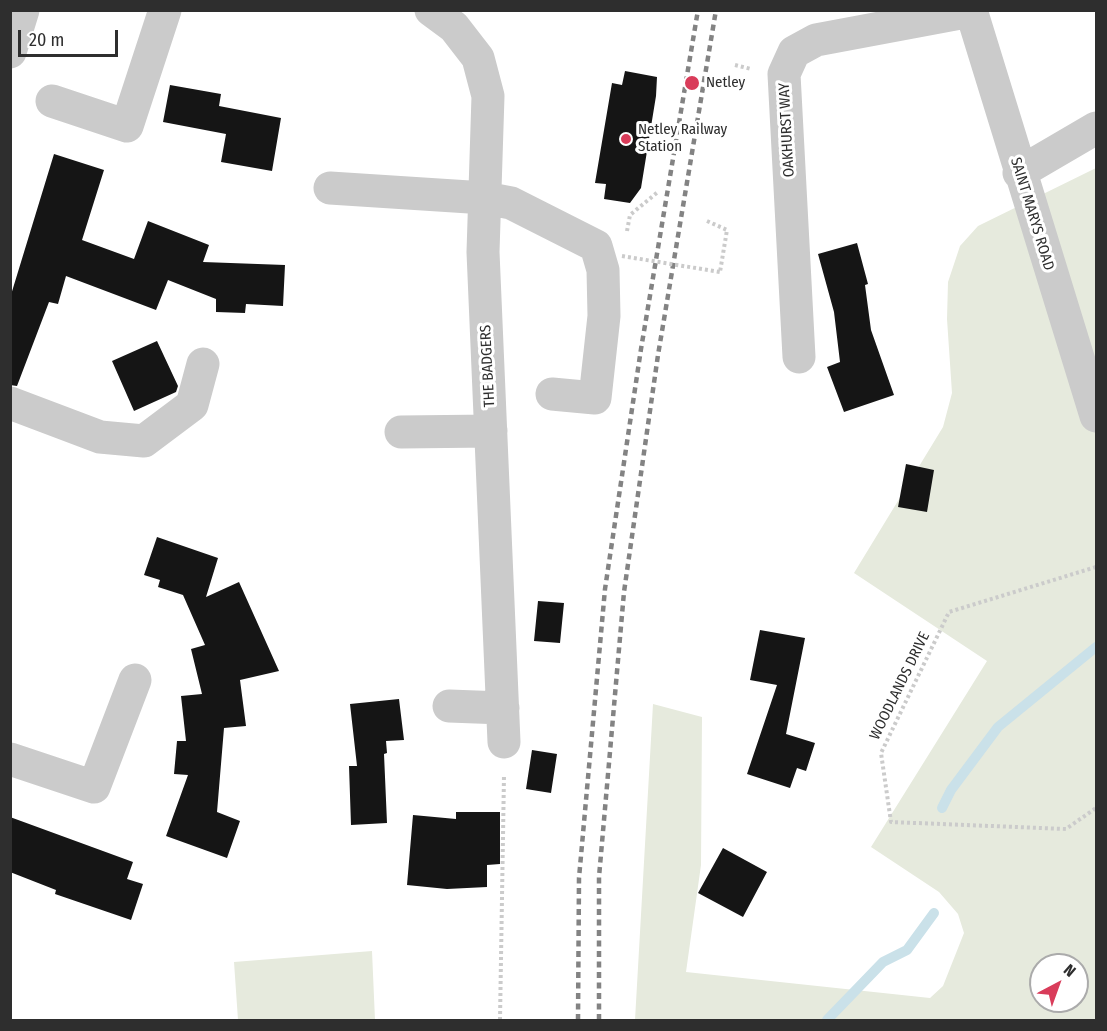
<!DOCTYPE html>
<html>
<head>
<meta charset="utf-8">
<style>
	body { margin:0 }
	#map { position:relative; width:1107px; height:1031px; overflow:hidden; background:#fff; font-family:"Fira Sans Condensed",sans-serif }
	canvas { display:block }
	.frame { position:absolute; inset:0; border:12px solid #2e2e2e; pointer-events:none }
	.north { position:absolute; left:1029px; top:953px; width:60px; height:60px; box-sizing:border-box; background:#fff; border:2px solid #ababab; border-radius:50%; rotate:41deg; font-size:16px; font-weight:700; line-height:24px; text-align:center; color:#2e2e2e }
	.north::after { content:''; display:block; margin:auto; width:21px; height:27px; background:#d93c5a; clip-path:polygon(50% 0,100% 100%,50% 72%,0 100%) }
	.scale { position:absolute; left:18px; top:30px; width:100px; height:27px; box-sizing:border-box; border:3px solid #2e2e2e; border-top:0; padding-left:8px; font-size:18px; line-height:21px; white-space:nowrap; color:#2e2e2e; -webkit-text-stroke:4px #fff; paint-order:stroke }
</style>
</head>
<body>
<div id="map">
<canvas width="1107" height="1031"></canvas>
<div class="frame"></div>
<div class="north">N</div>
<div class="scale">20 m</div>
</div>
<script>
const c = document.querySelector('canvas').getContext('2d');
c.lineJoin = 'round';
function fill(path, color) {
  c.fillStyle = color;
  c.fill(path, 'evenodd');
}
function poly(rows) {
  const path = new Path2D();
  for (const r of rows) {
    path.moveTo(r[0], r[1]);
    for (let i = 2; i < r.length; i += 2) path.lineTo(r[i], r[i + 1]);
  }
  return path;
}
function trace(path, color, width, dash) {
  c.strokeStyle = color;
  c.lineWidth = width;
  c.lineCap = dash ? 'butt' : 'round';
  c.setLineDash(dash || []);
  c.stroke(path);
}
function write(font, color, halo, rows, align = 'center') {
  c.font = font + ' "Fira Sans Condensed",sans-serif';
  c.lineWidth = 6;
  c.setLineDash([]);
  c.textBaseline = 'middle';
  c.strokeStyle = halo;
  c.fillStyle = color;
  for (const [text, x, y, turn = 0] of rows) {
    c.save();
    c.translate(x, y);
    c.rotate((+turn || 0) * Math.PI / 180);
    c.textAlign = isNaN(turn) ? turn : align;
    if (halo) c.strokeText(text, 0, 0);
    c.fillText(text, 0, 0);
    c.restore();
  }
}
fill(poly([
	[1096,168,1096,1020,635,1020,653,704,702,717,701,865,686,972,930,998,943,986,964,933,958,914,939,892,871,847,987,661,854,573,943,427,952,393,947,319,948,282,960,246,978,226],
	[1041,965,1077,965,1077,1001,1041,1001],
	[372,951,375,1020,238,1020,234,962]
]), '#e6eadd');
trace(poly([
	[942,808,951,790,998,727,1096,647],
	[827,1020,883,962,907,950,934,913]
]), '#cae1e9', 10);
fill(poly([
	[625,71,657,77,656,96,641,188,630,203,604,199,606,184,595,183,612,83,622,85],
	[170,85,221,94,219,106,281,118,272,171,221,162,226,134,163,122],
	[54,154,104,170,82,240,134,259,148,221,209,245,203,262,285,265,283,306,246,304,245,313,216,312,216,299,168,280,156,310,66,276,58,304,49,302,17,386,10,385,10,298],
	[857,243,868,284,865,285,871,330,894,395,844,412,827,367,840,362,834,312,818,254],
	[157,341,178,386,176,392,134,411,112,361],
	[906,464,934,470,927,512,898,507],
	[157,537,218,558,206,597,239,582,279,671,240,680,246,726,224,728,217,812,240,821,227,858,166,836,188,775,174,774,177,741,186,741,181,696,202,694,191,649,205,645,183,595,158,587,160,580,144,575],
	[538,601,564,603,560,643,534,641],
	[760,630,805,638,786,734,815,743,806,771,797,768,790,788,747,774,777,685,750,680],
	[399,699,404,740,386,741,387,753,384,754,387,823,351,825,349,766,357,766,350,704],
	[532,750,557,754,551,793,526,789],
	[456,812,500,812,500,864,487,865,487,887,447,889,407,885,413,815,456,819],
	[10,817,133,862,127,879,143,884,131,920,55,894,56,890,10,872],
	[723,848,767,872,743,917,698,893]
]), '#151515');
trace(poly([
	[735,65,751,69],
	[707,221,727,230,720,272],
	[627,231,630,215,659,191],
	[1096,567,949,612,881,753,891,822,1066,829,1096,808],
	[500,1020,504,775]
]), '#cbcbcb', 4, [3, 3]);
trace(poly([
	[431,10,454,27,478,58,488,96,483,252,504,742],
	[971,10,1096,416],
	[10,52,23,10],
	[52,101,127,126,165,10],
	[1019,173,1096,128],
	[330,188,485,198,511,203,596,246,603,270,604,316,595,398,552,394],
	[799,357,784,74,794,52,816,40,971,11],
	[10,403,100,437,144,441,192,405,203,364],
	[401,432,491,431],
	[449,706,503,708],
	[10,759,94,787,135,680]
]), '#cbcbcb', 33);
trace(poly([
	[578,1020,579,878,605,589,641,349,698,10],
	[599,1020,599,877,624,592,658,355,716,10]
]), '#838383', 4.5, [6, 4.5]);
trace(poly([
	[622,256,720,272]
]), '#cbcbcb', 4, [3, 3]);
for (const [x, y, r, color] of [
	[692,83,8,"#d93c5a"],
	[626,139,6,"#d93c5a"]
]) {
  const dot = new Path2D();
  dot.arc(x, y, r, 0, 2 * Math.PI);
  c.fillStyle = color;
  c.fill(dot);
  trace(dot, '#fff', 2);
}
write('15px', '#2e2e2e', '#fff', [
	["Netley",706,83],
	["Netley Railway",638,130],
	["Station",638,147]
], 'left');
write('15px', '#2e2e2e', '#fff', [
	["OAKHURST WAY",787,130,-93],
	["SAINT MARYS ROAD",1032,214,73],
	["THE BADGERS",488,366,-93],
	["WOODLANDS DRIVE",900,686,-64]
]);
</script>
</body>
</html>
